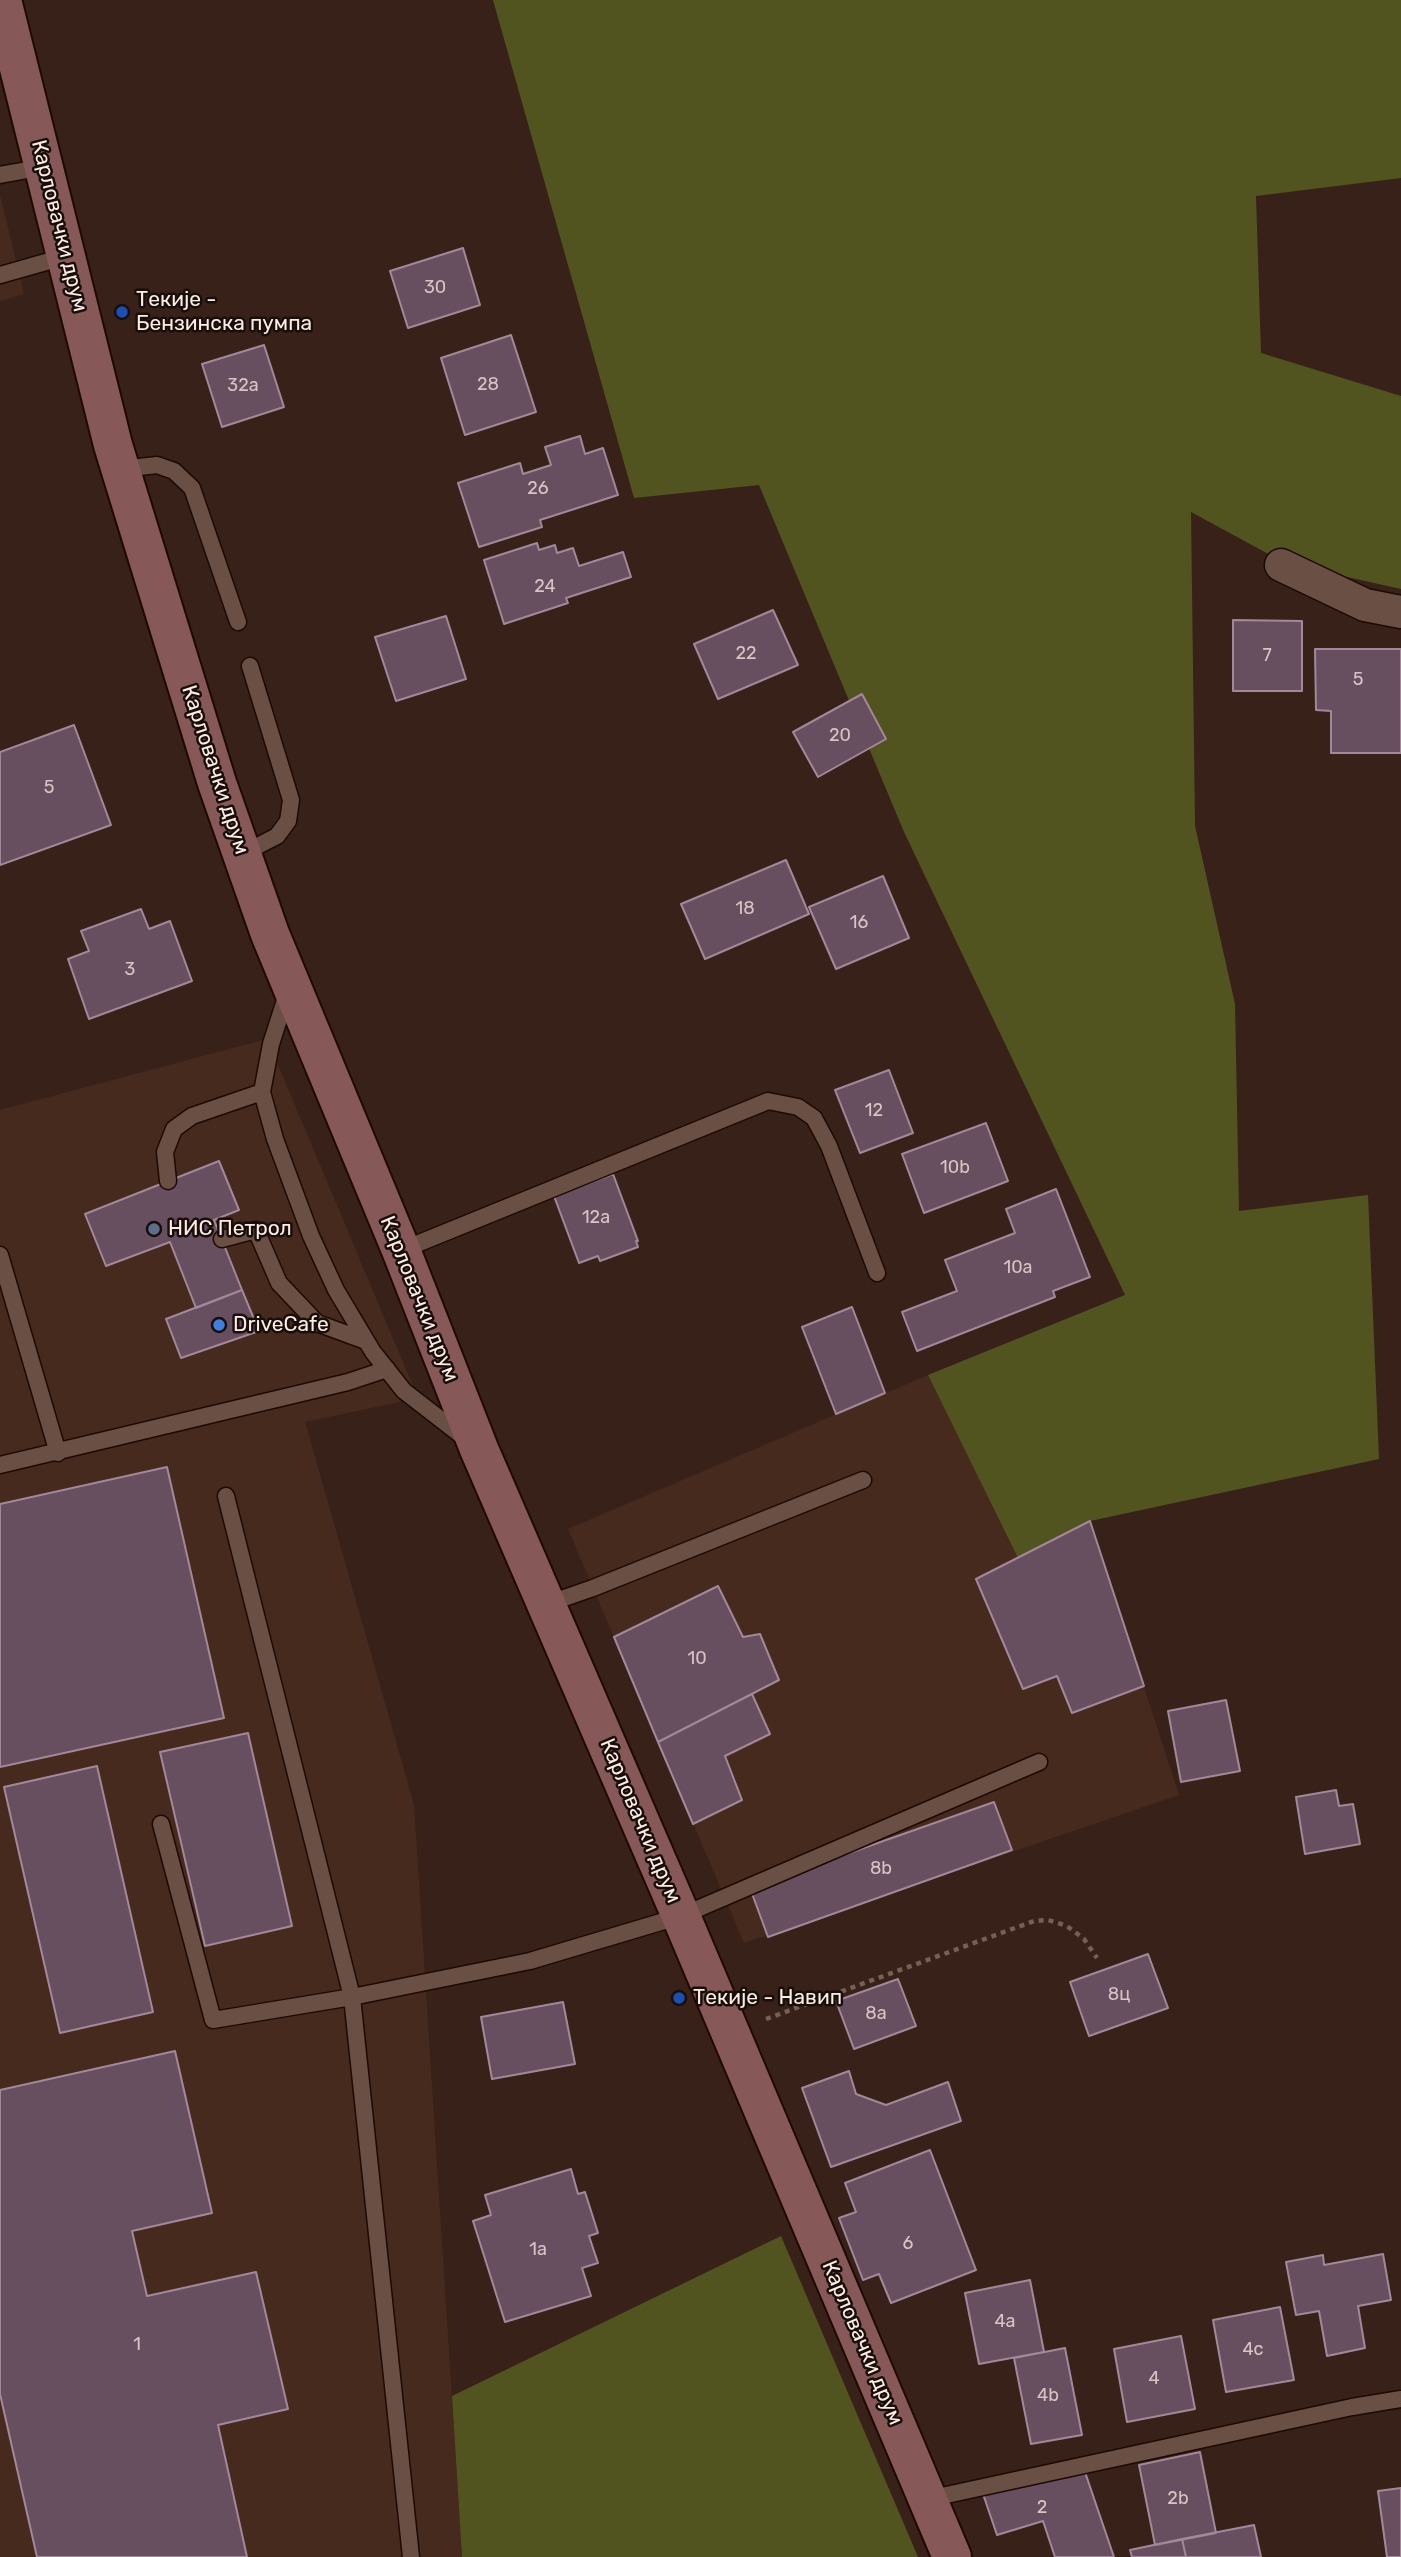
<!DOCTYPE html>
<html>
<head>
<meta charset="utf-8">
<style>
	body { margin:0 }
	canvas { display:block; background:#382118 }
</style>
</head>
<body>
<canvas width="1401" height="2557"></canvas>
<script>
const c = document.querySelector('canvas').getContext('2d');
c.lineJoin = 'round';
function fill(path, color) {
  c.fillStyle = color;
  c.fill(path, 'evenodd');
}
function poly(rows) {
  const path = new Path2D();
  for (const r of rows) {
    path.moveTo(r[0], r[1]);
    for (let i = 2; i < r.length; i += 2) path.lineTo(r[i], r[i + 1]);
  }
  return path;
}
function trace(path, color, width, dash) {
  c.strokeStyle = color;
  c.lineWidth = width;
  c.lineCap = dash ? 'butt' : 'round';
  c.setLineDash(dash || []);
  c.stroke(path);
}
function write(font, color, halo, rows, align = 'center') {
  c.font = font + ' Rubik,sans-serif';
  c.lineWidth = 5;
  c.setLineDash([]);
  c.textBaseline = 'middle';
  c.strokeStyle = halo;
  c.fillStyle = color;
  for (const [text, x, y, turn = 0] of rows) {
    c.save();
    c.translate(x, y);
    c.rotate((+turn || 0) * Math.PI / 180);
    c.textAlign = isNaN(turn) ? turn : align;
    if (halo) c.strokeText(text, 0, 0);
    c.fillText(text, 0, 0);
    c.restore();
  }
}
fill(poly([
	[0,195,24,294,0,301],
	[267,1039,418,1398,305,1422,414,1805,462,2557,0,2557,0,1110],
	[928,1375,1018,1558,1090,1521,1179,1795,744,1943,568,1529]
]), '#472a1e');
fill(poly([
	[493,0,1401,0,1401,178,1256,196,1261,353,1401,396,1401,589,1285,563,1191,512,1195,826,1235,1004,1239,1211,1368,1195,1379,1459,1090,1521,1018,1558,928,1375,1125,1295,904,832,759,485,634,498],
	[781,2236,918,2557,462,2557,452,2396]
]), '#525420');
const building = poly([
	[463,248,480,305,408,328,390,271,463,248],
	[511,335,536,412,465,435,441,358,511,335],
	[264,345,284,407,222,427,202,364,264,345],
	[580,436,585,454,603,448,618,495,540,520,542,527,479,547,458,483,520,463,523,474,551,465,545,447,580,436],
	[537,543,539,550,555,545,557,553,573,548,579,566,623,552,631,577,566,598,568,603,504,624,484,560,537,543],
	[773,610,798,665,718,699,694,644,773,610],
	[446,616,466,679,396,701,375,637,446,616],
	[1233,620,1302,621,1302,691,1233,691,1233,620],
	[1315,649,1401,649,1401,753,1331,753,1331,711,1316,710,1315,649],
	[862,694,886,739,818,777,793,732,862,694],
	[74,725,111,825,0,865,0,752,74,725],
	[786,860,809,914,705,959,681,904,786,860],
	[883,876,909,938,836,969,809,907,883,876],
	[141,909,149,929,170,921,192,981,89,1019,68,959,89,951,81,931,141,909],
	[889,1070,913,1133,860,1153,835,1090,889,1070],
	[986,1123,1008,1181,924,1213,902,1154,986,1123],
	[219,1161,239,1210,214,1220,242,1290,196,1308,170,1242,106,1266,85,1214,219,1161],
	[613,1174,638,1241,636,1241,638,1247,600,1261,598,1256,579,1263,554,1196,613,1174],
	[1056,1189,1090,1277,1053,1291,1055,1297,917,1351,902,1312,957,1291,945,1260,1015,1233,1006,1209,1056,1189],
	[242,1290,259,1331,181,1358,166,1319,242,1290],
	[852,1307,885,1393,836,1414,802,1327,852,1307],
	[167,1467,224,1718,0,1767,0,1504,167,1467],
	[1090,1521,1144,1686,1072,1713,1057,1676,1023,1689,976,1579,1090,1521],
	[718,1586,743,1637,760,1634,779,1680,658,1742,614,1637,718,1586],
	[752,1694,770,1734,725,1756,742,1800,693,1824,658,1742,752,1694],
	[1226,1700,1240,1771,1181,1782,1168,1711,1226,1700],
	[248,1733,292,1926,205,1946,160,1752,248,1733],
	[97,1766,153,2012,60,2033,4,1787,97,1766],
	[1336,1790,1339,1806,1353,1804,1360,1844,1305,1854,1296,1797,1336,1790],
	[994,1802,1012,1850,768,1937,750,1888,994,1802],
	[1148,1954,1168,2008,1089,2036,1070,1982,1148,1954],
	[898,1979,916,2026,854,2049,836,2001,898,1979],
	[563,2002,575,2064,492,2079,481,2017,563,2002],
	[175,2051,212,2213,132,2231,147,2296,256,2272,288,2409,218,2425,247,2557,37,2557,0,2394,0,2090,175,2051],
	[849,2071,856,2094,886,2105,948,2082,961,2121,831,2167,802,2088,849,2071],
	[930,2150,976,2270,891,2303,879,2274,863,2280,839,2218,856,2212,845,2183,930,2150],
	[571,2169,578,2194,585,2192,598,2233,589,2236,598,2263,582,2268,591,2296,505,2322,473,2221,491,2215,485,2195,571,2169],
	[1383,2254,1391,2300,1358,2306,1365,2348,1327,2356,1319,2311,1296,2315,1286,2262,1323,2255,1324,2265,1383,2254],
	[1030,2280,1044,2352,979,2364,965,2293,1030,2280],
	[1280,2307,1294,2380,1226,2392,1213,2320,1280,2307],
	[1181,2336,1195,2409,1127,2422,1114,2349,1181,2336],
	[1065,2348,1082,2435,1031,2444,1014,2358,1065,2348],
	[1200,2452,1216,2533,1155,2545,1139,2465,1200,2452],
	[1085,2472,1114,2557,1055,2557,1043,2521,997,2535,983,2494,1085,2472],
	[1401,2488,1401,2557,1387,2557,1378,2491,1401,2488],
	[1254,2525,1261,2557,1186,2557,1182,2539,1254,2525],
	[1182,2539,1186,2557,1132,2557,1130,2550,1182,2539]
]);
fill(building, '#674f5f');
trace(building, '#a28899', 2);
const service = poly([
	[0,175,44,167],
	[0,275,67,256],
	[121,469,157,465,174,471,192,488,238,622],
	[242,854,277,836,288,821,291,800,250,666],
	[288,991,271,1044,262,1092,275,1139,311,1236,336,1290,373,1352,404,1391,466,1439],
	[168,1181,165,1152,174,1129,192,1116,262,1092],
	[222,1239,256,1230,279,1283,317,1323,366,1341],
	[402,1250,768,1101,798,1107,814,1118,829,1146,877,1273],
	[0,1255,58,1453],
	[0,1465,348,1382,387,1369],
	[226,1496,352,1997,411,2557],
	[547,1604,593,1588,863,1480],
	[161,1824,213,2020,352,1997,530,1961,681,1916,1039,1762],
	[928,2499,1352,2407,1401,2399]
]);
const minor = poly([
	[1281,565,1365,605,1401,612]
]);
const secondary = poly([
	[2,0,113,445,217,783,270,934,401,1250,479,1449,681,1916,952,2557]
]);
trace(service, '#1e0a03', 19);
trace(minor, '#1e0a03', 35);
trace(secondary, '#1e0a03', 42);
trace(poly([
	[766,2019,1034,1921,1048,1920,1067,1926,1084,1939,1097,1958]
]), '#756057', 4.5, [5, 5]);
trace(service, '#694f44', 16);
trace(minor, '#694f44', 32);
trace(secondary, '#865857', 38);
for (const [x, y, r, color] of [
	[122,312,7,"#1a4fb4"],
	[154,1229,7,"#5c6f8a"],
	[219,1325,7,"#3f7fe0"],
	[679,1998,7,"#1a4fb4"]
]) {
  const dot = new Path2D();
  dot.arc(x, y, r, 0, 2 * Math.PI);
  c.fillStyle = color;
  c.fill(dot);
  trace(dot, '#180e0a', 2.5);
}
write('18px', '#d7c5c4', null, [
	["30",435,288],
	["28",488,385],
	["32a",243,386],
	["26",538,489],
	["24",545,587],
	["22",746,654],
	["7",1267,656],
	["5",1358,680],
	["20",840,736],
	["5",49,788],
	["18",745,909],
	["16",859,923],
	["3",130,970],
	["12",874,1111],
	["10b",955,1168],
	["12a",596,1218],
	["10a",1018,1268],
	["10",697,1659],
	["8b",881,1869],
	["8ц",1119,1995],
	["8a",876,2014],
	["6",908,2244],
	["1a",538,2250],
	["4a",1005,2322],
	["1",137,2345],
	["4c",1253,2350],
	["4",1154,2379],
	["4b",1048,2396],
	["2b",1178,2499],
	["2",1042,2508]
]);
write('21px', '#fcece5', '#180e0a', [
	["Карловачки друм",59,226,76],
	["Карловачки друм",215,770,72],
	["Карловачки друм",419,1299,68],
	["Карловачки друм",640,1821,67],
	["Карловачки друм",862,2343,67]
]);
write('21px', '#fcece5', '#180e0a', [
	["Текије -",136,300],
	["Бензинска пумпа",136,324],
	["НИС Петрол",168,1229],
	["DriveCafe",233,1325],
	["Текије - Навип",693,1998]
], 'left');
</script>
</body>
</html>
